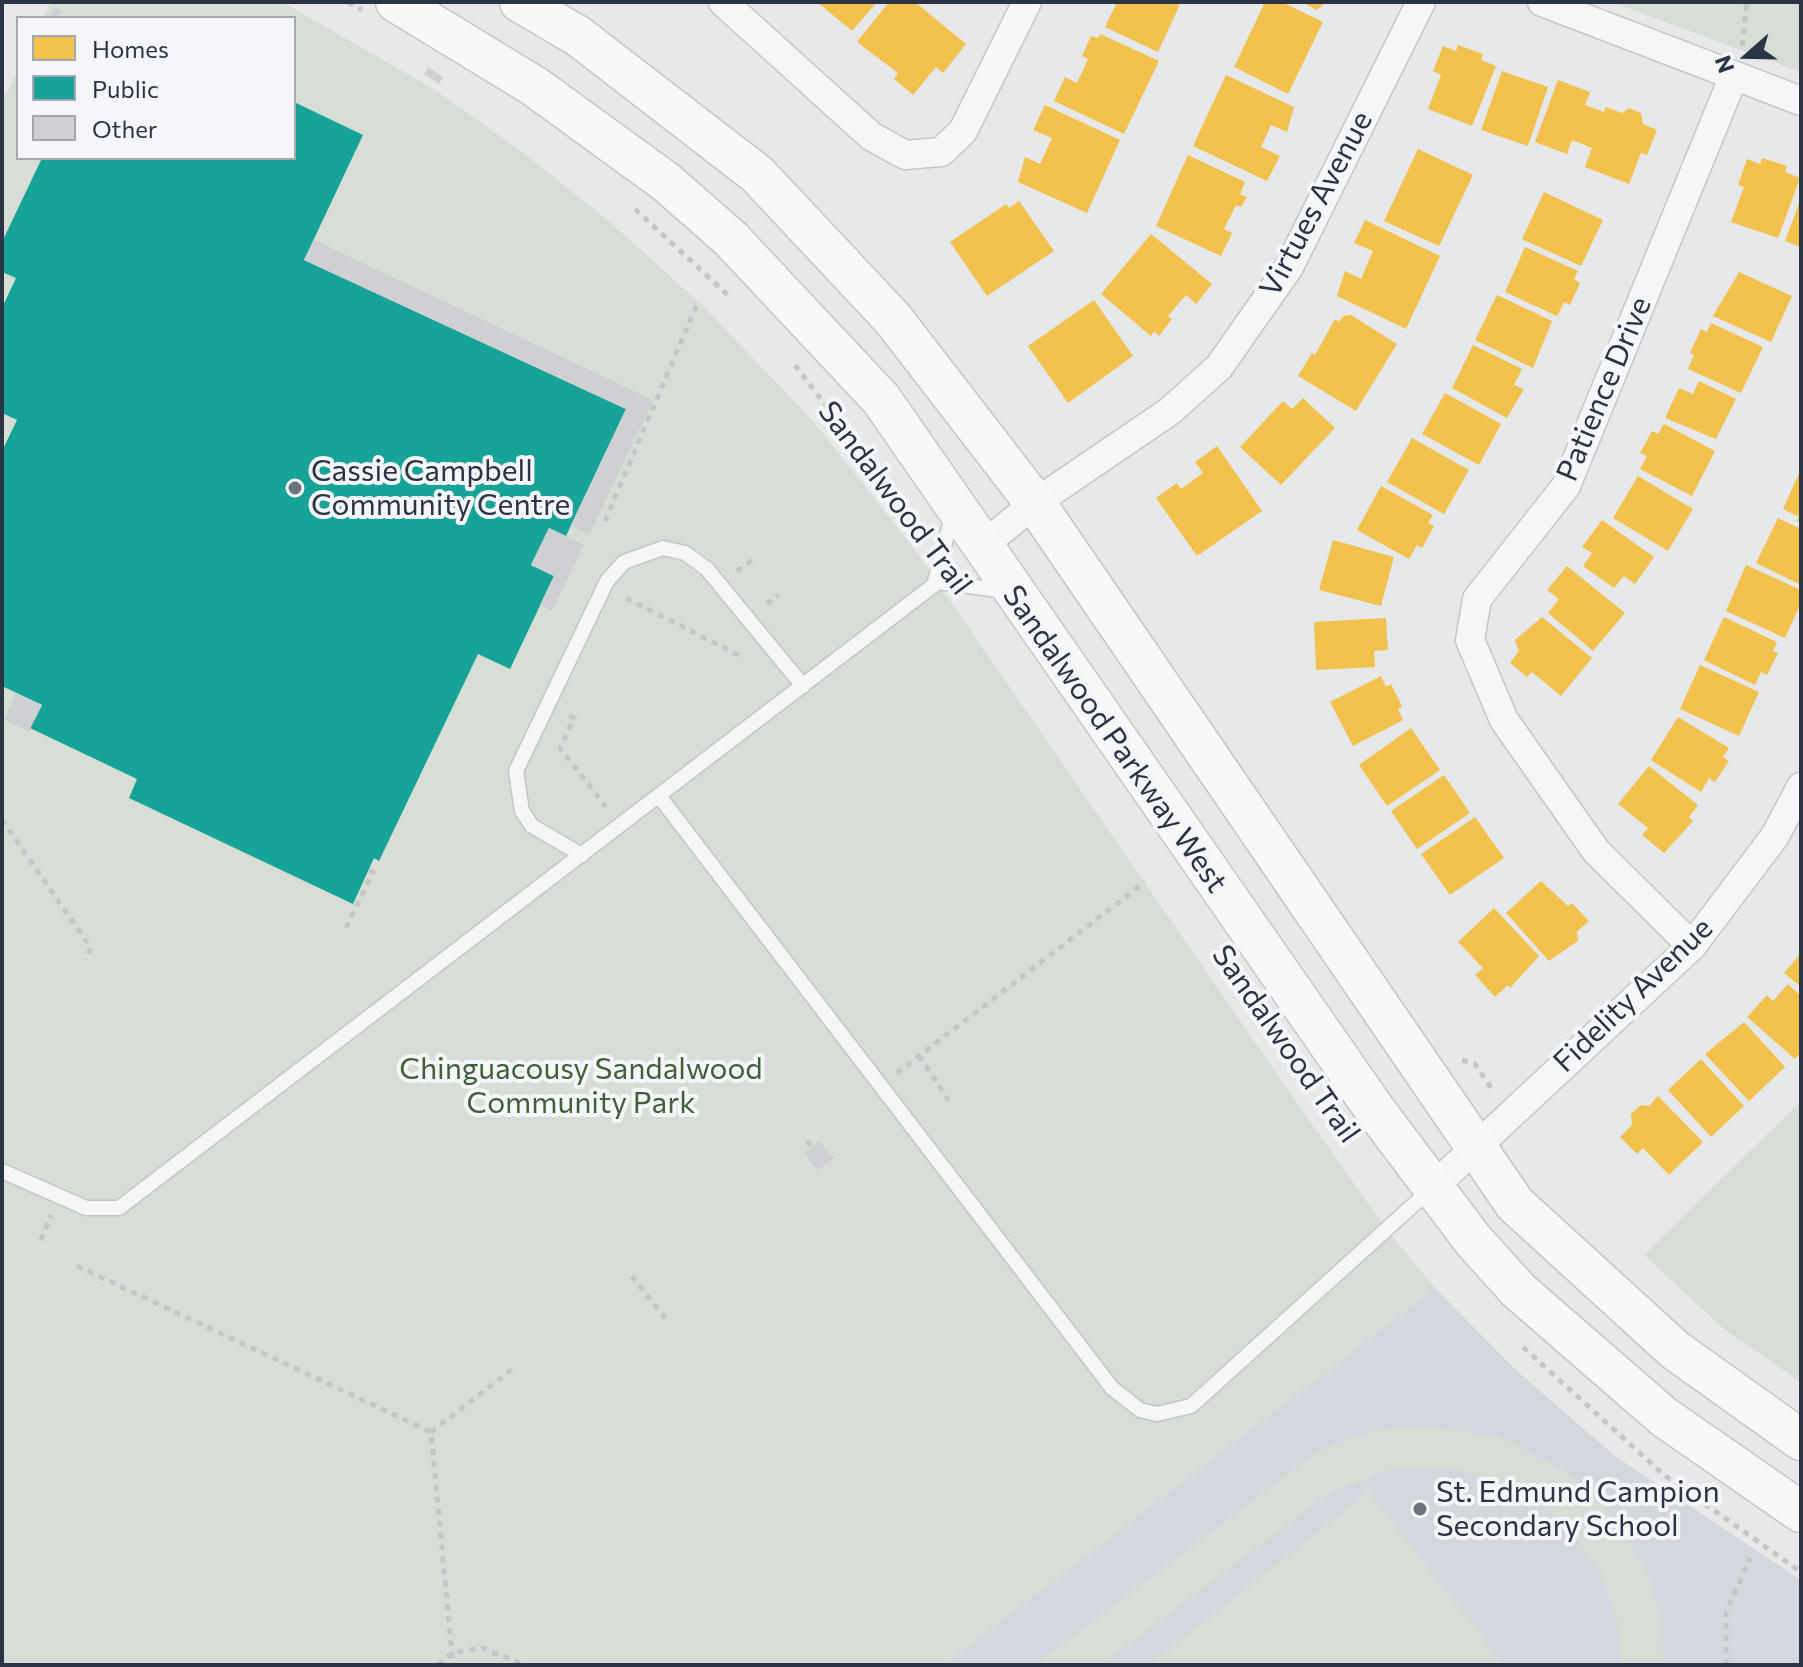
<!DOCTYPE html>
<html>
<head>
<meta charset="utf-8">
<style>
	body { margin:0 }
	#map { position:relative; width:1803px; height:1667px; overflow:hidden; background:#e6e8ea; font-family:Commissioner,sans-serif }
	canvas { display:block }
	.frame { position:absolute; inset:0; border:4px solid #2b3445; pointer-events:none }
	.legend { position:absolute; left:16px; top:16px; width:280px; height:144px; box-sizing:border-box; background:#f4f6f9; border:2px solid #a4a8b1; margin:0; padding:10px 14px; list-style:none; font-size:24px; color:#2b3445 }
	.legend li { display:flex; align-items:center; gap:16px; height:40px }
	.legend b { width:40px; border:2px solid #a4a8b1 }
	.north { position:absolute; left:1707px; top:16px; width:80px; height:80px; -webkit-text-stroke:6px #f4f6f9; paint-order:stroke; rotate:250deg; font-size:22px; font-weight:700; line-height:32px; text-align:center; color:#2b3445 }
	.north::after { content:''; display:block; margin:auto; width:28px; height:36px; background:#2b3445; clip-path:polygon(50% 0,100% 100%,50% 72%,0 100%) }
</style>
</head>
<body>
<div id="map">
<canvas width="1803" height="1667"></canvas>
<div class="frame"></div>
<ul class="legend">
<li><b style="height:22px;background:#f2c14e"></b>Homes</li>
<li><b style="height:22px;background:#17a398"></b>Public</li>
<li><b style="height:22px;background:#ced0d3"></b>Other</li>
</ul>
<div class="north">N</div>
</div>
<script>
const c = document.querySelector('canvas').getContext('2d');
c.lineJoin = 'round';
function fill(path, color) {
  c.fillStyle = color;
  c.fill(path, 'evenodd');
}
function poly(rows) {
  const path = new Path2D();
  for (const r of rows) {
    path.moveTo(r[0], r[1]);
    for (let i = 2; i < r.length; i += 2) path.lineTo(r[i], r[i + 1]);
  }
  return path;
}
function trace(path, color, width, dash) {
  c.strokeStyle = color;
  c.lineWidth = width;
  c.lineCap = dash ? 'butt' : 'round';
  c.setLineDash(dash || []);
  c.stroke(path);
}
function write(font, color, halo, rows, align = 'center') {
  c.font = font + ' Commissioner,sans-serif';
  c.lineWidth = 8;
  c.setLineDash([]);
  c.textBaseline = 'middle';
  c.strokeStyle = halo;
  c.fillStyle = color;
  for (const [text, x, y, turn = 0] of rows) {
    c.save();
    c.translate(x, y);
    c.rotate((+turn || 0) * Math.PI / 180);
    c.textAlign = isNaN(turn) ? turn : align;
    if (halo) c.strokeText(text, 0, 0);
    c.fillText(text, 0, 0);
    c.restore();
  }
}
fill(poly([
	[1435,1288,1518,1372,1615,1456,1801,1580,1801,1665,943,1665]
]), '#d4d7dd');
fill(poly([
	[51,2,282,2,432,88,520,150,610,222,705,308,813,421,915,550,1301,1109,1387,1230,1435,1288,943,1665,2,1665,2,103,18,70,18,158,294,158,294,18,43,18],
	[1612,2,1801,2,1801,72,1698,34],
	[1801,1101,1801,1382,1725,1330,1644,1255],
	[1428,1427,1500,1437,1562,1469,1593,1494,1619,1522,1652,1587,1661,1624,1664,1665,1621,1665,1621,1631,1600,1571,1562,1520,1509,1484,1448,1467,1385,1471,1326,1495,1101,1665,1035,1665,1316,1453,1350,1437,1386,1429],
	[1368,1492,1504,1665,1150,1665]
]), '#d6ded6');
fill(poly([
	[817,2,877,2,852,31],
	[889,2,915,2,966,44,943,73,936,67,913,95,894,79,898,73,857,42],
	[1117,2,1181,2,1158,52,1105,27],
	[1265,2,1282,2,1323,22,1288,94,1234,67],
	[1301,2,1326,2,1317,10],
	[1100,34,1159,61,1124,134,1054,101,1065,77,1077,83,1088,59,1082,56,1091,36,1098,38],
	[1458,45,1483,54,1481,60,1496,66,1472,126,1428,109,1441,75,1433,71,1443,46,1456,51],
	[1502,71,1548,87,1528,146,1481,130],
	[1226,75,1294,107,1287,132,1271,125,1261,147,1280,156,1267,181,1193,146],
	[1558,80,1590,92,1585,105,1604,112,1606,107,1622,113,1629,108,1641,113,1643,124,1657,130,1647,155,1641,153,1629,184,1585,167,1592,148,1572,140,1567,154,1535,142],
	[1045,105,1120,140,1087,213,1018,182,1025,157,1040,164,1052,138,1033,130],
	[1418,149,1473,175,1439,246,1384,221],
	[1188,155,1245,182,1240,194,1247,197,1241,207,1236,205,1224,229,1232,233,1221,256,1156,226],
	[1762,158,1787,166,1785,172,1800,178,1778,238,1731,222,1744,187,1738,185,1747,159,1760,164],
	[1544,192,1603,220,1581,266,1522,239],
	[1801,198,1801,247,1785,241],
	[1019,201,1054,251,987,296,950,242,1006,204,1009,208],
	[1365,220,1440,256,1406,329,1337,296,1345,271,1361,279,1373,251,1354,243],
	[1151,234,1212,284,1196,304,1186,295,1168,316,1172,319,1159,336,1154,331,1151,336,1101,294],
	[1525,247,1578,271,1574,279,1580,283,1570,305,1564,302,1557,316,1505,292],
	[1739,272,1792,296,1771,342,1713,316],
	[1497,295,1552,321,1533,368,1475,340],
	[1094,300,1133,356,1068,403,1028,346],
	[1351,315,1397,344,1356,411,1298,376,1312,353,1315,355,1335,319,1339,322,1343,316],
	[1711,323,1763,347,1741,393,1688,369,1694,355,1690,353,1701,329,1707,332],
	[1473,345,1522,369,1514,385,1524,389,1507,418,1452,388],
	[1699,381,1736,399,1716,439,1665,418,1679,388,1693,394],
	[1445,393,1501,424,1479,465,1422,434],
	[1303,398,1335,428,1281,485,1240,447,1283,401,1292,409],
	[1664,424,1715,451,1692,496,1640,469,1647,456,1640,453,1652,431,1658,434],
	[1412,438,1469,470,1444,514,1387,482],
	[1217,446,1262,511,1197,556,1156,498,1177,483,1181,489,1203,473,1195,462],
	[1801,469,1801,523,1797,521,1799,517,1783,509],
	[1638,476,1693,509,1668,551,1613,518],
	[1381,486,1433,515,1428,523,1434,526,1422,548,1417,545,1409,559,1357,530],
	[1778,518,1801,529,1801,585,1756,563],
	[1602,520,1654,557,1635,584,1624,576,1614,588,1583,566,1592,553,1582,547],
	[1333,540,1394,557,1381,606,1319,590],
	[1746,565,1801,590,1801,603,1785,638,1726,611],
	[1567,566,1625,613,1593,651,1548,613,1559,599,1547,590],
	[1542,617,1592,658,1561,696,1532,672,1527,677,1510,663,1519,651,1515,640],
	[1724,617,1777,642,1773,651,1778,653,1767,675,1761,672,1755,685,1704,660],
	[1386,618,1388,650,1374,651,1375,667,1316,670,1314,622],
	[1700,665,1759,692,1739,736,1680,709],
	[1381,676,1386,687,1391,684,1402,706,1398,709,1403,720,1353,746,1330,702],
	[1678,717,1729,748,1723,757,1729,761,1715,782,1709,778,1701,792,1651,760],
	[1411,728,1440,770,1387,806,1359,765],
	[1649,766,1698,805,1689,817,1693,821,1664,853,1642,835,1648,828,1618,804],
	[1444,775,1470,813,1417,849,1391,811],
	[1475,817,1504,858,1450,895,1421,854],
	[1541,881,1568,906,1572,903,1589,921,1577,932,1578,941,1549,961,1506,913],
	[1494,908,1539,956,1510,988,1508,985,1495,997,1475,975,1483,968,1458,942],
	[1801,953,1801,987,1784,973],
	[1788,984,1801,996,1801,1052,1795,1059,1747,1017,1767,995,1773,1001],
	[1744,1022,1785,1067,1749,1101,1705,1054],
	[1701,1059,1744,1106,1711,1137,1668,1090],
	[1658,1096,1703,1142,1669,1175,1643,1148,1637,1154,1620,1137,1632,1125,1631,1114,1641,1105,1649,1106]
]), '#f2c14e');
fill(poly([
	[294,102,363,135,304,260,626,409,566,536,549,528,531,565,554,576,510,669,478,654,379,861,374,858,353,904,129,798,137,779,30,728,42,705,2,686,2,451,17,420,2,413,2,308,16,278,2,272,2,242,42,158,294,158]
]), '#17a398');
fill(poly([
	[54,8,61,11,58,18,50,18],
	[428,67,443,77,439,84,424,74],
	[314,240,653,400,589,535,571,525,626,409,304,260],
	[549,528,584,545,552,611,540,605,554,576,531,565],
	[16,693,42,705,29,731,4,720],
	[819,1141,834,1158,818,1170,804,1153]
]), '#ced0d3');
const service = poly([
	[938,582,1005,591],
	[659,796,1112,1388,1140,1410,1157,1414,1191,1406,1431,1189],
	[582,855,532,826,522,811,516,771,607,581,624,562,663,548,685,553,707,569,803,686],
	[2,1171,86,1208,119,1208,934,585,952,516]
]);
const minor = poly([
	[723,2,871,136,905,155,941,152,963,131,1027,2],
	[1542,2,1801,101],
	[981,547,1035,503,1170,411,1219,367,1289,267,1421,2],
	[1692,946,1596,851,1504,720,1470,640,1477,599,1566,486,1733,78],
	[1431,1189,1692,946,1775,836,1801,787]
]);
const secondary = poly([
	[396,2,534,86,666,182,731,239,881,399,1375,1110,1473,1240,1518,1290,1664,1417,1801,1512],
	[520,2,578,36,757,174,893,319,1035,503,1515,1204,1675,1350,1801,1440]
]);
trace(service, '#c4c6c8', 17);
trace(minor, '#c4c6c8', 31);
trace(secondary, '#c4c6c8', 43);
trace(poly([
	[348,2,362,10],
	[1742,46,1747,2],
	[635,209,730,297],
	[795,365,922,532],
	[605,521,698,302],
	[737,571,752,560],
	[626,598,740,656],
	[767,604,778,595],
	[569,716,574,718,560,748,606,807],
	[2,820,91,948,86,960],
	[346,928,373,872,369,870],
	[919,1056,949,1101],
	[1462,1060,1475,1064,1493,1091],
	[897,1073,1145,882],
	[807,1141,812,1147],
	[41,1240,51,1215],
	[77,1266,431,1432,453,1665],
	[632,1276,668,1322],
	[1523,1347,1664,1475,1801,1572],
	[431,1432,515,1367],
	[438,1665,452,1653,482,1648,525,1665],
	[1726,1665,1726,1613,1750,1558]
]), '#c5c6ca', 5, [6, 6]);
trace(service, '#f5f6f7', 14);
trace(minor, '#f5f6f7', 28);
trace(secondary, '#f8f8f8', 40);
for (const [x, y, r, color] of [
	[295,488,8,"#6c737f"],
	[1420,1509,8,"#6c737f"]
]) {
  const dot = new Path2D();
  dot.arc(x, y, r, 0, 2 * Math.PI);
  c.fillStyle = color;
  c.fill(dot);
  trace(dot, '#f4f6f9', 3);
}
write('30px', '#2b3445', '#f4f6f9', [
	["Virtues Avenue",1316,204,-62],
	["Patience Drive",1604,389,-67],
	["Sandalwood Trail",895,498,53],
	["Sandalwood Parkway West",1115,739,55],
	["Fidelity Avenue",1633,995,-44],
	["Sandalwood Trail",1286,1044,55]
]);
write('30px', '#2b3445', '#f4f6f9', [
	["Cassie Campbell",311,471],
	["Community Centre",311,505],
	["St. Edmund Campion",1436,1492],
	["Secondary School",1436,1526]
], 'left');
write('30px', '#3f6138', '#f4f6f9', [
	["Chinguacousy Sandalwood",581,1069],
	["Community Park",581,1103]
]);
</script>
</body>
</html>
